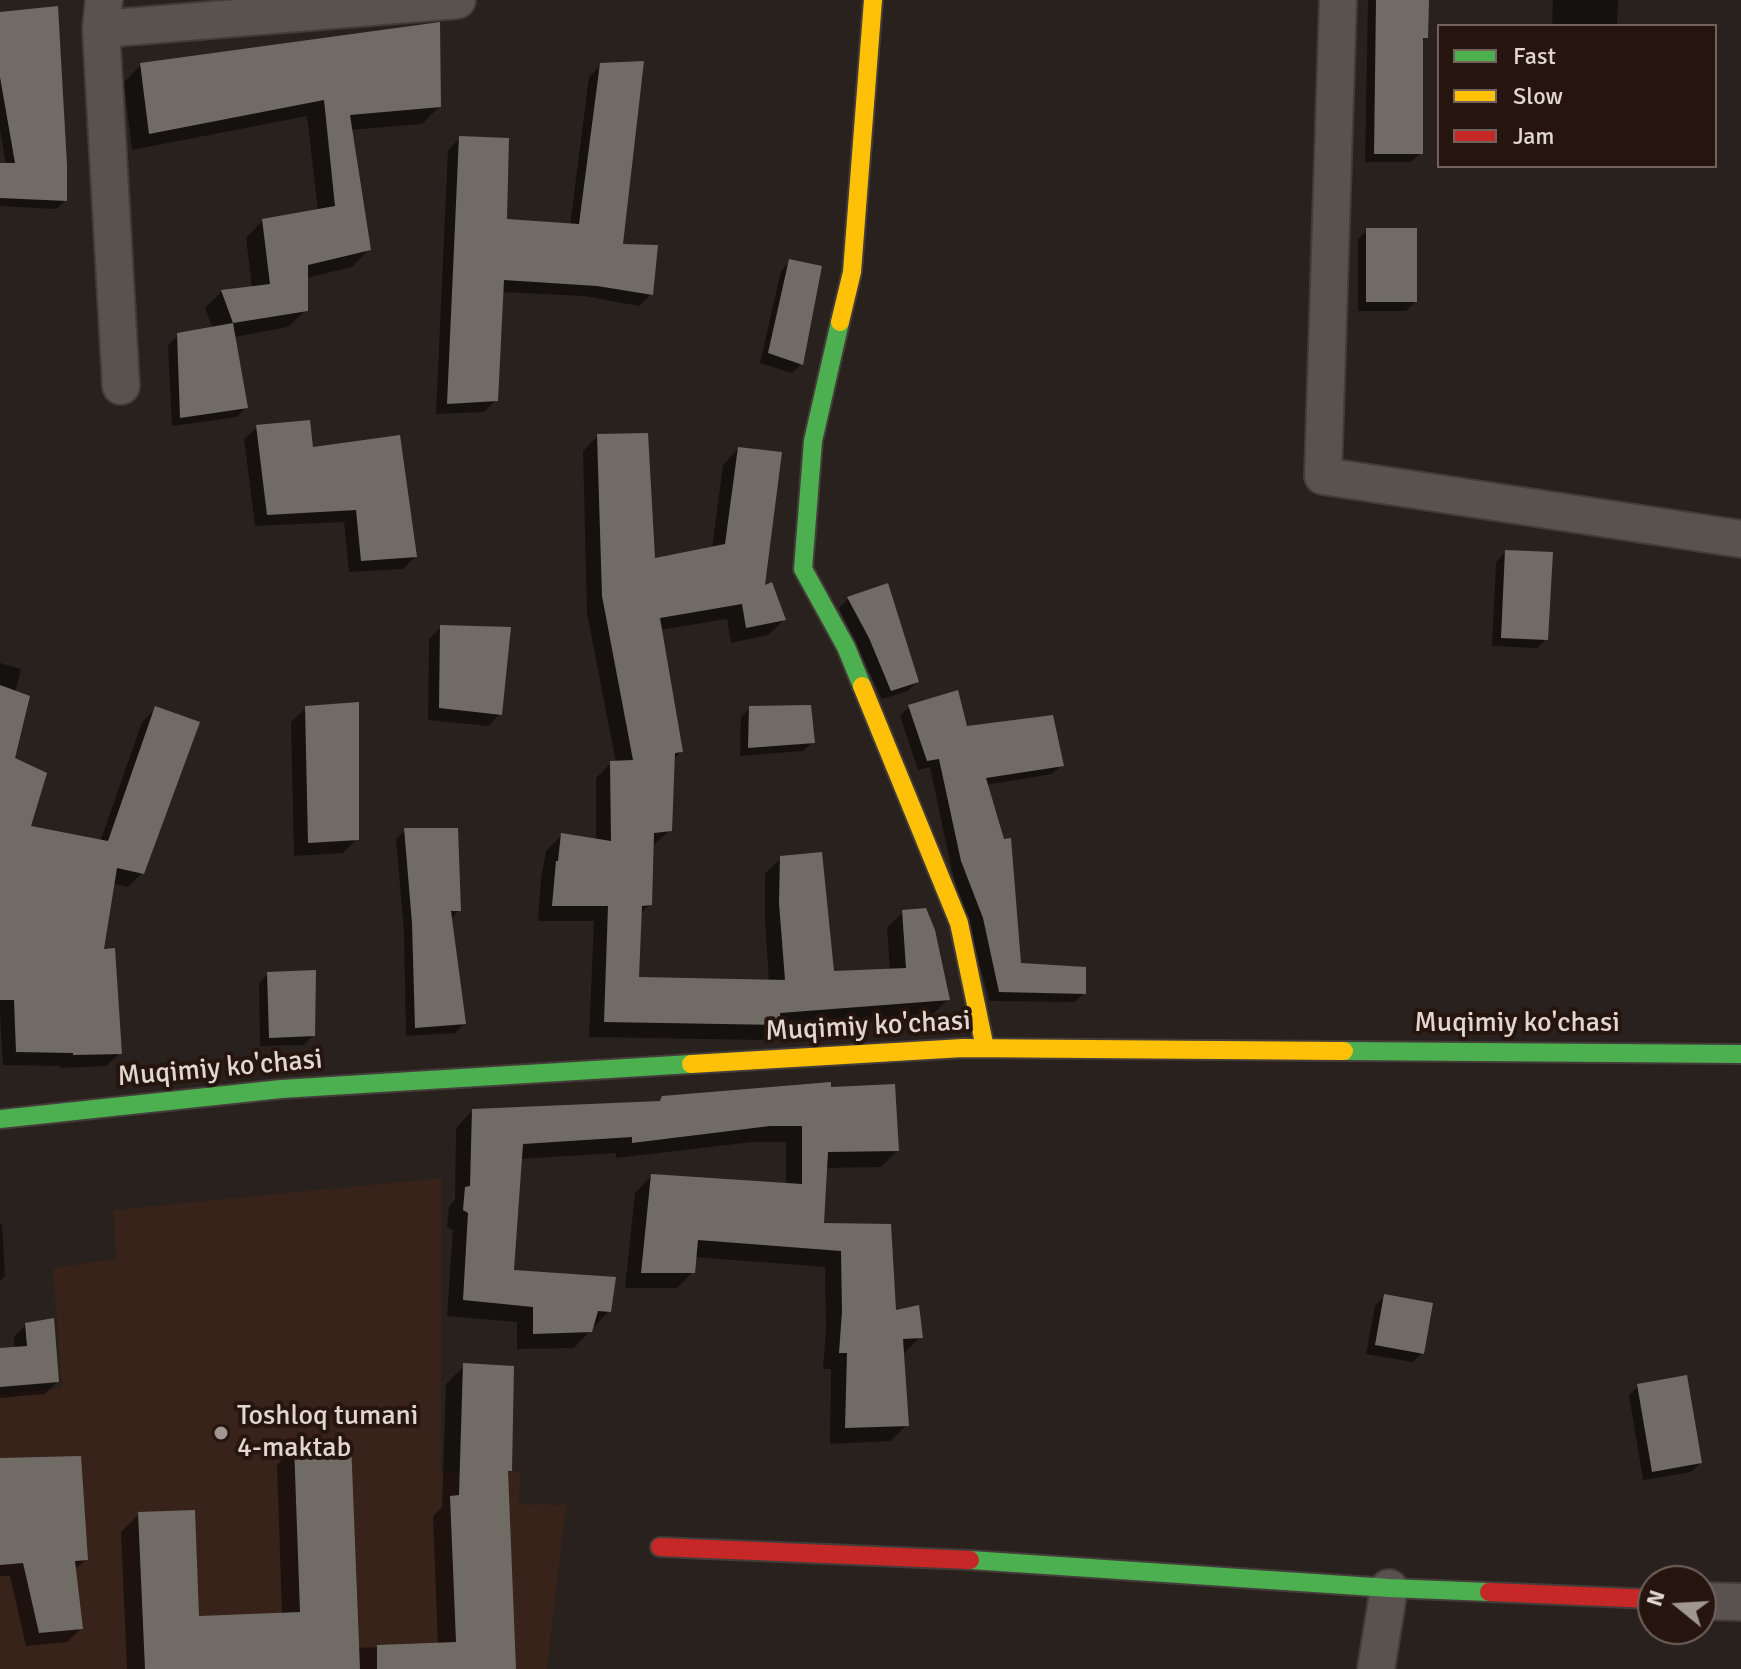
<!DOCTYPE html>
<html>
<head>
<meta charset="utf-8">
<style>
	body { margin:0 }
	#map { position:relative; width:1741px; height:1669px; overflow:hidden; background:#29211d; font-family:Signika,sans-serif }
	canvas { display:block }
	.legend { position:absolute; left:1437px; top:24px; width:280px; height:144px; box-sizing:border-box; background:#25150e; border:2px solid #71625c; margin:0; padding:10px 14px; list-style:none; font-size:24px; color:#e2d6d1 }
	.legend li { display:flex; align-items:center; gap:16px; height:40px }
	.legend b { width:40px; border:2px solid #71625c }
	.north { position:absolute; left:1637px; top:1565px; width:80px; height:80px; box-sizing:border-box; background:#25150e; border:2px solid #71625c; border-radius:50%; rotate:288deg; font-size:22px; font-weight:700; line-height:32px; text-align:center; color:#e2d6d1 }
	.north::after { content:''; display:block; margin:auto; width:28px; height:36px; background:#a19792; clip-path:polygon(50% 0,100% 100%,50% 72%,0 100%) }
</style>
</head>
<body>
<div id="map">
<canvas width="1741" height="1669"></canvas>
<ul class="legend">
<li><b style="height:10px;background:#4caf50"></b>Fast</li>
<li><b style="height:10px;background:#ffc107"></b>Slow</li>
<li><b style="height:10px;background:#c62828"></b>Jam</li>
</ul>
<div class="north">N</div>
</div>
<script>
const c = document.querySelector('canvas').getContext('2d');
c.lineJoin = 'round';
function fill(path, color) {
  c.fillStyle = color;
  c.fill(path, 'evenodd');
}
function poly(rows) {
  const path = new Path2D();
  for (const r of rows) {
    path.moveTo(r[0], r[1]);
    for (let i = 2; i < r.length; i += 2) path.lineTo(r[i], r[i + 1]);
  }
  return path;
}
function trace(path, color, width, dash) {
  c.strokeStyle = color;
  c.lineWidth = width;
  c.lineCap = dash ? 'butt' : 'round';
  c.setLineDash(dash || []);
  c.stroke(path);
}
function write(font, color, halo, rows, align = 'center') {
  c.font = font + ' Signika,sans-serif';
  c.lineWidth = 8;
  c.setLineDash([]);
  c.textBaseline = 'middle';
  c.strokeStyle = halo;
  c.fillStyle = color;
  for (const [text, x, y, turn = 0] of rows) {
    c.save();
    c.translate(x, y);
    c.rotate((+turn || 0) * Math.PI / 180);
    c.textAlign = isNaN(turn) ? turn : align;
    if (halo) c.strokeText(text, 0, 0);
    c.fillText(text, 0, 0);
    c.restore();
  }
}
fill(poly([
	[441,1178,441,1472,520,1471,519,1504,566,1505,547,1669,0,1669,0,1394,62,1388,53,1268,116,1259,113,1210]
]), '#37231a');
fill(poly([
	[1368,0,1427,0,1426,37,1421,42,1421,153,1411,162,1365,162],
	[1553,0,1618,0,1617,26,1552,26],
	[0,14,65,201,56,209,0,206,0,165,6,165,0,130],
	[141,65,439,107,422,124,350,130,369,249,352,267,306,278,306,310,288,327,234,337,246,407,237,417,172,426,168,345,178,335,213,329,205,308,222,291,252,288,246,238,263,220,318,211,307,116,132,150,124,82],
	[601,65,621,246,651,294,639,306,584,296,501,292,496,400,484,412,436,414,448,150,460,138,505,221,570,226,589,77],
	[1367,230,1415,302,1406,311,1358,311,1358,239],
	[790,261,801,364,792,373,760,363,781,271],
	[257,427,311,450,415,557,403,569,349,572,344,522,255,526,244,439],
	[598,436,653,561,712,548,723,465,738,449,763,588,784,620,768,635,731,643,727,619,660,630,681,752,673,760,670,830,652,846,650,904,640,914,637,979,769,982,765,920,765,874,781,858,832,974,890,971,887,928,903,912,947,1000,932,1015,777,1026,763,1040,589,1037,594,921,538,921,541,879,546,851,562,835,596,840,596,778,611,763,616,763,587,613,583,451],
	[1506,552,1546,639,1537,648,1492,646,1496,562],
	[848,599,917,682,908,691,882,699,839,608],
	[441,627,500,714,488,726,428,720,429,639],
	[0,663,21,669,15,693,12,759,28,828,100,842,142,722,156,708,142,873,128,887,112,883,102,952,120,1053,106,1066,60,1068,60,1066,3,1065,0,1013],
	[909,707,1062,765,1052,774,986,785,1019,965,1084,993,1075,1002,990,1001,952,871,930,767,918,770,900,716],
	[306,708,357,839,343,853,294,856,291,722],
	[750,708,813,742,803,751,740,756,741,717],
	[405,830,459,910,450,920,464,1023,455,1033,406,1036,404,933,396,839],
	[268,974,313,1035,304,1045,260,1046,259,983],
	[829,1089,897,1151,881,1167,825,1168,822,1225,894,1312,920,1337,904,1353,907,1425,890,1441,830,1444,831,1369,823,1369,826,1330,825,1267,695,1257,693,1272,677,1288,625,1288,635,1193,651,1176,786,1185,786,1142,752,1142,616,1158,616,1153,520,1159,512,1272,609,1311,574,1348,517,1349,517,1322,447,1316,453,1230,447,1227,449,1206,455,1200,456,1128,472,1111,657,1103,663,1098],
	[2,1224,5,1276,0,1281,0,1225],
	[1384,1297,1422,1353,1413,1362,1366,1354,1375,1306],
	[26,1324,57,1382,45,1394,0,1398,0,1350,15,1349,14,1337],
	[464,1366,510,1470,506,1474,514,1669,127,1669,121,1532,139,1514,198,1618,282,1614,277,1465,295,1446,357,1648,438,1645,433,1516,442,1507,446,1384],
	[1638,1386,1700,1463,1691,1472,1643,1480,1629,1395],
	[0,1460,86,1559,74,1571,81,1629,67,1642,26,1646,10,1576,0,1576]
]), '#0007');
fill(poly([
	[1376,0,1429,0,1428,38,1423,38,1423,154,1374,154],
	[58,6,67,165,67,201,0,198,0,163,15,163,0,77,0,12],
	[440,22,441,107,350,115,371,250,308,265,308,311,233,323,221,290,270,284,262,219,335,206,324,100,149,134,140,63],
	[644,61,623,244,658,245,653,295,597,286,504,280,498,401,447,404,459,136,509,138,507,219,579,224,600,63],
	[1366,228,1417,228,1417,302,1366,302],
	[789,259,822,266,803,365,768,353],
	[233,323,248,408,180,418,177,333],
	[310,420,313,447,400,435,417,557,361,561,356,510,267,515,256,425],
	[648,433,655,558,725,544,738,447,782,452,765,585,772,582,786,620,746,628,742,604,660,618,683,752,675,753,672,831,654,833,652,905,642,906,639,977,785,980,779,903,780,856,822,852,834,971,906,968,902,910,926,908,935,930,950,1000,780,1013,781,1025,604,1022,608,906,552,906,556,861,558,861,561,833,611,841,610,761,633,760,602,596,597,434],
	[1505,550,1553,552,1548,640,1501,638],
	[888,583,919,682,891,691,869,638,847,597],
	[440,625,511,627,502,715,439,708],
	[0,685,30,696,15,758,47,773,31,826,108,841,155,706,200,722,144,874,117,868,104,949,115,948,122,1054,73,1055,73,1053,16,1052,14,1000,0,1000],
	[958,690,967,726,1053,715,1064,766,986,778,1004,839,1011,838,1021,963,1086,967,1086,994,999,992,983,918,961,861,939,759,927,761,908,705],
	[359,702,359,840,308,843,305,706],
	[811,705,815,743,748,748,749,706],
	[404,828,458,828,461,911,451,911,466,1024,415,1028,412,923],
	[316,970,315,1036,269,1038,267,972],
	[831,1082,831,1087,895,1084,899,1151,828,1152,824,1223,891,1224,896,1310,919,1305,923,1338,903,1339,909,1426,845,1428,847,1353,839,1353,842,1312,841,1251,698,1240,695,1273,641,1273,651,1174,802,1184,802,1126,770,1126,632,1143,632,1137,523,1144,514,1270,616,1277,611,1312,598,1311,592,1332,533,1334,533,1307,463,1300,468,1213,463,1210,465,1187,470,1186,472,1109,660,1101,662,1096],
	[1384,1294,1433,1303,1424,1354,1375,1345],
	[54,1318,59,1382,0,1387,0,1348,27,1346,25,1323],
	[463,1363,514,1366,512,1471,508,1471,516,1669,377,1669,377,1645,456,1642,450,1496,459,1495],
	[1687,1375,1702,1463,1652,1472,1637,1384],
	[351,1442,360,1669,145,1669,138,1512,195,1510,199,1616,300,1612,294,1445],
	[81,1456,88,1560,75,1561,83,1629,39,1633,23,1563,0,1565,0,1458]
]), '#716b66');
const street = poly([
	[104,0,101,29,121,386],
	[1338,0,1323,476,1741,539],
	[101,29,457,0],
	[1701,1601,1741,1602],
	[1376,1669,1389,1588]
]);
const fast = poly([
	[840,322,813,441,803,569,846,647,862,686],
	[1344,1051,1741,1054],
	[0,1119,281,1089,691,1064],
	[970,1560,1389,1588,1489,1592]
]);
const slow = poly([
	[840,322,852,272,873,0],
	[862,686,959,923,985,1048],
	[691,1064,963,1048,1344,1051]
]);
const jam = poly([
	[660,1547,970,1560],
	[1489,1592,1653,1599]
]);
trace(street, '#433c38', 40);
trace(fast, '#433c38', 22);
trace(slow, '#433c38', 22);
trace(jam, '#433c38', 22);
trace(street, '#59524f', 36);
trace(fast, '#4caf50', 18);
trace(slow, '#ffc107', 18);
trace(jam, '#c62828', 18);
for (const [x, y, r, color] of [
	[221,1433,8,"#a19792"]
]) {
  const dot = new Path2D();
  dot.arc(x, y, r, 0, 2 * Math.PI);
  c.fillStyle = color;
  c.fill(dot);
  trace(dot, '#25150e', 3);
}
write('28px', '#e2d6d1', '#25150e', [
	["Muqimiy ko'chasi",1517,1024],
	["Muqimiy ko'chasi",868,1027,-3],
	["Muqimiy ko'chasi",220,1069,-5]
]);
write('28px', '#e2d6d1', '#25150e', [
	["Toshloq tumani",237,1417],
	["4-maktab",237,1449]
], 'left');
</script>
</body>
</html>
